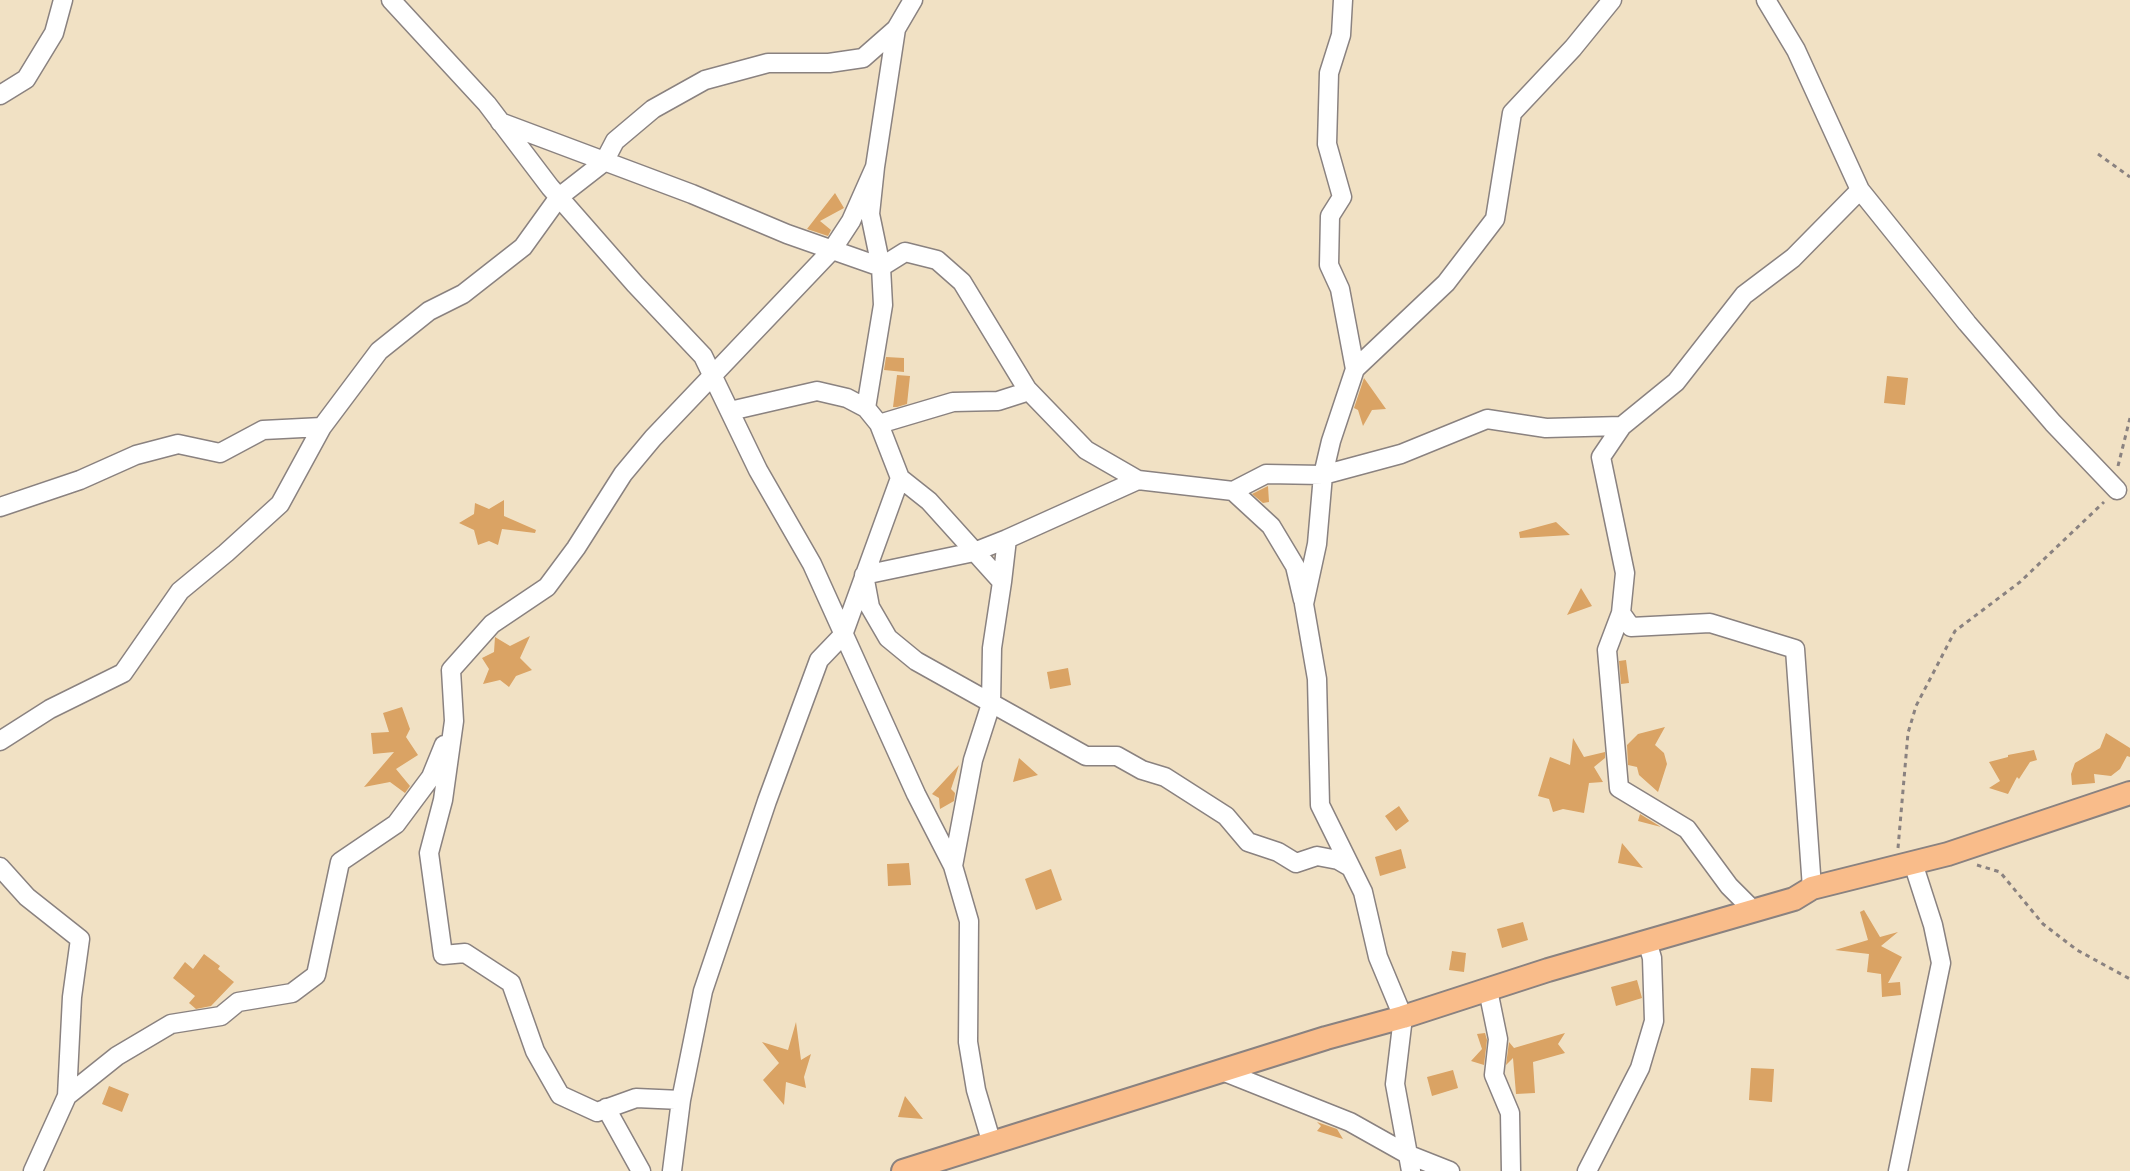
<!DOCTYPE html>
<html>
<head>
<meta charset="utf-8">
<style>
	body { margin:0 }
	canvas { display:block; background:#f1e1c4 }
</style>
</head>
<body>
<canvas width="2130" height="1171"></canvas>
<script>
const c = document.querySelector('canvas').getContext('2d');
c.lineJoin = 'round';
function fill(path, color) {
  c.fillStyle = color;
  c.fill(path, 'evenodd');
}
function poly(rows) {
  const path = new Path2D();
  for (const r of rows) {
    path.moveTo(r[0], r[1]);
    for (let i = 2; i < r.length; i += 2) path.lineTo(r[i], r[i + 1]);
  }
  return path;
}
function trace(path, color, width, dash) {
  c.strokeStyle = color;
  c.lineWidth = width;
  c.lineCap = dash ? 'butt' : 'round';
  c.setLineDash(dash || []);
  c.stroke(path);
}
fill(poly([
	[835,193,844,208,820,221,831,230,828,236,807,229],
	[886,357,904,358,904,372,884,370],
	[897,375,910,376,907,404,897,407,893,407],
	[1887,376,1908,378,1905,405,1884,403],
	[1364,378,1386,409,1372,410,1363,426,1358,410,1354,408],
	[1268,486,1269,502,1263,503,1252,494],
	[504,500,504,516,536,530,535,533,502,529,498,545,489,541,478,545,474,530,459,523,474,514,475,503,489,509],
	[1556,522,1570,535,1520,538,1519,532],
	[1581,588,1592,606,1567,615],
	[530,636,520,658,532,670,516,676,509,687,500,680,483,684,489,669,482,658,494,652,495,637,510,646],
	[1626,660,1629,683,1621,684,1619,661],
	[1068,668,1071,685,1050,689,1047,672],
	[402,707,410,729,406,737,418,755,396,769,410,786,405,793,390,782,364,787,394,752,373,754,371,733,389,732,383,713],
	[1665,727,1655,745,1664,753,1667,764,1658,792,1639,775,1637,767,1628,765,1627,745,1638,734],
	[2106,733,2130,748,2130,757,2127,756,2120,769,2111,776,2094,774,2095,783,2072,785,2071,774,2075,763,2100,748],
	[1573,738,1584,757,1605,752,1605,758,1594,767,1603,782,1589,783,1584,813,1563,809,1553,812,1549,799,1538,796,1550,757,1570,765],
	[2034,750,2037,760,2030,762,2019,779,2017,777,2008,794,1989,788,2000,781,1989,762,2008,757,2008,755],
	[1019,758,1038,775,1013,782],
	[959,765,951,789,955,793,954,801,940,809,939,798,932,794],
	[1399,806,1409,821,1396,831,1385,816],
	[1640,814,1661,827,1638,821],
	[1622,843,1643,868,1618,863],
	[1401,849,1406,868,1380,876,1375,857],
	[909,863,911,885,888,886,887,864],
	[1051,869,1062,900,1036,910,1025,879],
	[1864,910,1880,937,1898,932,1881,946,1902,957,1888,983,1900,982,1901,995,1882,997,1881,974,1867,972,1869,954,1835,950,1868,940,1860,912],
	[1523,922,1528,940,1502,948,1497,929],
	[1452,951,1466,953,1464,972,1449,970],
	[204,954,220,966,218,969,234,982,211,1006,196,1009,189,1003,195,996,173,978,185,962,193,969],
	[1637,980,1642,998,1616,1006,1611,987],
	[796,1022,801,1060,811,1054,804,1077,806,1088,786,1082,784,1105,763,1080,779,1063,762,1042,788,1050],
	[1485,1033,1487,1040,1484,1065,1471,1061,1482,1049,1477,1034],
	[1565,1033,1558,1044,1565,1053,1533,1062,1535,1093,1516,1094,1513,1058,1506,1065,1509,1042,1514,1048],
	[1751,1068,1774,1069,1772,1102,1749,1100],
	[1453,1070,1458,1088,1432,1096,1427,1077],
	[109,1086,129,1094,122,1112,102,1104],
	[905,1096,923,1119,898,1117],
	[1317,1122,1337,1129,1343,1139,1317,1131,1321,1126]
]), '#daa364');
const minor = poly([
	[391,0,487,104,550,187,635,284,703,356,758,470,812,564,916,794,953,866,969,921,968,1042,976,1090,992,1144],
	[1766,0,1796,50,1860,190,1967,323,2053,423,2117,490],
	[0,95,26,79,54,33,63,0],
	[500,122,692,194,787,234,881,267,905,252,937,260,962,282,1027,389,1086,450,1138,480],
	[1355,369,1446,283,1495,219,1512,113,1573,48,1612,0],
	[866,408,883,305,881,267,870,214,875,167,896,29,913,0],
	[730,411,817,391,847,398,866,408,879,424,900,478,929,501,1002,582,992,648,991,704,973,760,953,866],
	[879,424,953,402,998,401,1023,393,1027,389],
	[1233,491,1271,526,1295,566,1303,600],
	[0,507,80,480,136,455,178,444,220,453,263,430,322,427,379,351,429,311,463,294,523,247,559,197,604,162,615,141,653,109,705,80,768,63,829,63,863,58,896,29],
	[1007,539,974,552,864,575,870,607,888,638,916,661,1086,756,1117,756,1142,770,1165,777,1226,816,1248,842,1278,852,1296,863,1317,856,1338,860,1350,867],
	[1002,582,1007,539,1138,480,1233,491,1266,474,1323,475,1331,441,1355,369,1340,289,1329,265,1330,216,1342,197,1327,144,1329,73,1341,35,1343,0],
	[1621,613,1607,650,1619,788,1687,829,1729,886,1754,911],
	[0,741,50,709,123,673,180,591,226,553,280,504,322,427],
	[0,867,27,897,80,939,72,997,67,1096],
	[1812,888,1795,649,1710,623,1631,627,1621,613,1625,573,1601,457,1622,426,1676,382,1744,295,1793,258,1860,190],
	[1488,990,1498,1039,1494,1075,1510,1113,1511,1171],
	[1222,1071,1350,1122,1407,1154,1450,1171],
	[681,1100,636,1098,597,1112,560,1095,535,1051,511,983,465,953,443,955,429,853,443,800,454,721,451,670,492,624,547,587,576,548,623,474,653,438,832,250,851,221,875,167],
	[606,1108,641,1171],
	[33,1171,67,1096,117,1056,171,1024,221,1016,238,1002,292,993,316,975,340,862,396,824,431,777,444,745],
	[672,1171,681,1100,703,991,767,801,819,660,843,635,900,478],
	[1411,1171,1395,1084,1403,1017,1378,957,1363,892,1320,805,1317,679,1304,604,1317,544,1323,475,1401,454,1487,419,1546,428,1622,426],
	[1587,1171,1640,1068,1654,1021,1652,958,1647,941],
	[1898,1171,1941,963,1933,925,1913,863]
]);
const major = poly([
	[903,1171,1326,1038,1403,1017,1548,970,1794,899,1812,888,1948,854,2130,793]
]);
trace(minor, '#8a8280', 21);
trace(major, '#8a8280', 26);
trace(poly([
	[2098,154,2130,177],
	[2118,466,2130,418],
	[1898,848,1908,733,1916,706,1955,631,2020,582,2104,502],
	[1977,865,2000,872,2043,924,2077,950,2130,979]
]), '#8a8280', 3, [4.5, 4.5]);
trace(minor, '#fff', 18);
trace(major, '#f9bc8a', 22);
</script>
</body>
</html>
